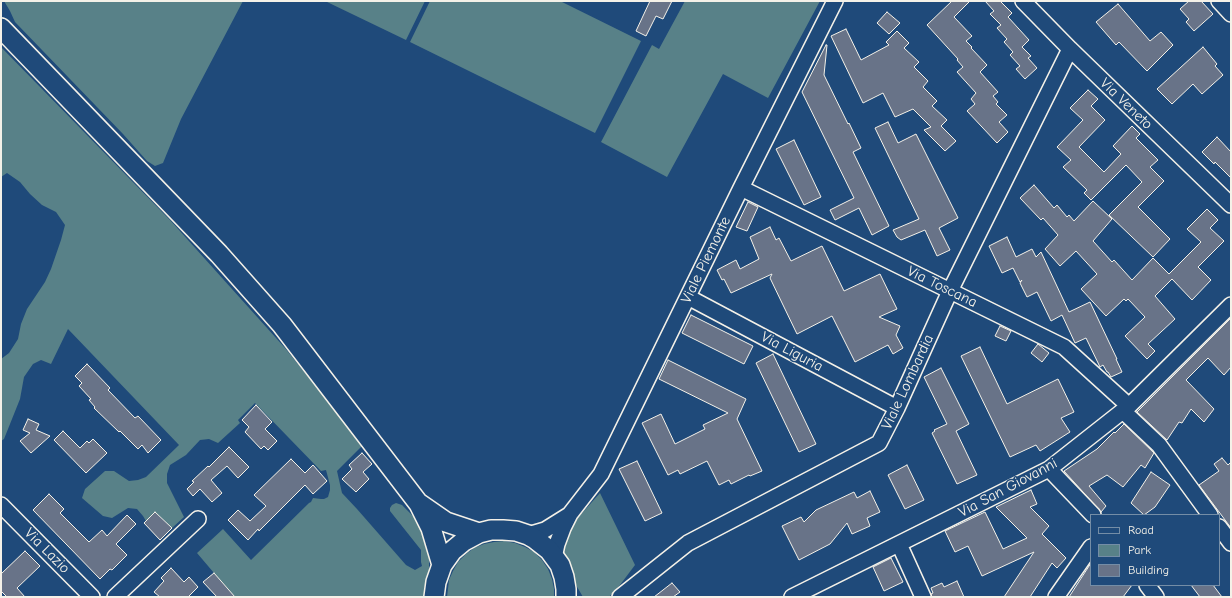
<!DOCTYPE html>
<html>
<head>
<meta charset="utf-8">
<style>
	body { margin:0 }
	#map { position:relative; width:1232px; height:598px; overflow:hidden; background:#1f4a7a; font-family:"Comic Neue",sans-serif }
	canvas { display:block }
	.frame { position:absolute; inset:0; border:2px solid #f4f1e8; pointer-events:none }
	.legend { position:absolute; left:1090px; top:514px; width:130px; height:72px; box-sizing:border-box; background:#1f4a7a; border:1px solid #748da6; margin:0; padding:5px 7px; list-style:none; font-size:12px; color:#f4f1e8 }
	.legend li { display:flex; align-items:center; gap:8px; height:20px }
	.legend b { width:20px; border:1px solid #748da6 }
</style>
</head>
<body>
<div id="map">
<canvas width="1232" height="598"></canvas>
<div class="frame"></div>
<ul class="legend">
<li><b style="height:5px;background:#1f4a7a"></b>Road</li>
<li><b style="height:11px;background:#588188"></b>Park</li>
<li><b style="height:11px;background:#687388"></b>Building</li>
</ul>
</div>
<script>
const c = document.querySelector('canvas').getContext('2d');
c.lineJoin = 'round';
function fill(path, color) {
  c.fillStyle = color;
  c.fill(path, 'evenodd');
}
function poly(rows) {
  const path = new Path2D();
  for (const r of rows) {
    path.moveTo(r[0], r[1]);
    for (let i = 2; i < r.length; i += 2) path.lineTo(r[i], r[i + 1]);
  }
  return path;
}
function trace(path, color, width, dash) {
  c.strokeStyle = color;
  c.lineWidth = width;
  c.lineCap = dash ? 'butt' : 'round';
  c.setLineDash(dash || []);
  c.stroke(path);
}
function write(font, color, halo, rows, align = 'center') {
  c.font = font + ' "Comic Neue",sans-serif';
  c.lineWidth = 3;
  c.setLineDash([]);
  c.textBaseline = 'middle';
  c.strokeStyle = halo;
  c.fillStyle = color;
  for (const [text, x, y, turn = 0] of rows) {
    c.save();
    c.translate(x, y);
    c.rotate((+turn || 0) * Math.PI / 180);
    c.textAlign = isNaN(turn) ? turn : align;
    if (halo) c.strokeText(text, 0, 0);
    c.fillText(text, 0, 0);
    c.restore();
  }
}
fill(poly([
	[4,1,243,1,181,119,163,163,155,166,147,161,123,134,15,22,10,11],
	[325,1,425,1,406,40],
	[430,1,560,1,641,41,595,133,410,42],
	[685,1,820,1,768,98,723,74,667,177,601,142,652,45,659,49],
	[1,47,170,220,285,348,363,445,337,471,342,493,357,509,406,565,415,570,422,566,421,562,421,550,390,511,390,508,392,505,396,503,402,505,415,518,424,536,429,555,429,578,428,597,235,597,231,593,197,553,223,529,251,560,309,503,311,502,313,498,321,499,324,499,328,497,330,490,330,485,326,470,321,471,255,403,238,420,240,423,218,443,209,439,200,440,186,455,170,465,167,474,167,483,184,517,172,528,155,512,146,521,143,516,137,509,128,508,112,518,103,516,82,498,85,489,105,471,114,471,129,481,138,480,146,477,179,445,68,329,51,364,41,360,33,364,24,377,20,399,4,439,1,441,1,359,9,353,18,339,21,324,27,309,45,282,51,269,61,240,65,225,56,212,42,205,30,194,20,182,7,173,1,177],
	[600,493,635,565,620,585,609,597,583,597,570,575,563,554,563,540,566,531],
	[504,541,515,543,525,547,534,552,542,560,548,569,552,579,554,589,554,597,447,597,449,580,453,571,458,562,466,554,474,548,484,544,494,542]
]), '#588188');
const building = poly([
	[650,1,672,1,663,19,656,16,646,36,636,31,650,1],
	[952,1,970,1,954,17,972,36,966,41,972,47,971,48,987,65,980,72,998,92,993,96,998,102,996,104,1007,115,999,122,1008,132,997,143,967,111,975,104,971,99,976,93,957,72,963,67,957,60,958,59,927,25,952,1],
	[985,1,1000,1,1012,13,1008,17,1029,40,1022,47,1031,56,1028,58,1037,68,1025,79,1016,69,1020,66,1010,55,1013,52,1004,42,1007,39,997,28,1001,25,990,14,994,11,985,1],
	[1189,1,1201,1,1213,14,1194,31,1186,22,1189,19,1180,9,1189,1],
	[1118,4,1150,41,1161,32,1173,45,1147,71,1119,42,1116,45,1096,22,1118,4],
	[887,12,900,23,889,34,877,23,887,12],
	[846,29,861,60,889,45,886,42,897,31,909,43,904,48,919,62,914,67,928,81,923,87,937,101,932,106,947,120,941,126,956,141,945,151,924,130,931,127,913,109,895,117,883,93,863,103,831,36,846,29],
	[826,45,827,45,824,75,848,124,849,123,861,148,853,152,889,226,872,235,859,208,835,220,830,210,854,198,802,92,826,45],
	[1203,47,1217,64,1215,66,1223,75,1202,94,1193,84,1172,104,1157,89,1203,47],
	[1088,90,1098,99,1091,106,1105,120,1079,147,1104,172,1121,154,1113,146,1132,126,1140,134,1136,138,1158,160,1150,167,1164,181,1138,207,1170,239,1153,257,1109,215,1142,182,1126,165,1091,200,1084,193,1087,190,1063,167,1071,160,1057,147,1083,120,1070,108,1088,90],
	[888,122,898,143,916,134,958,218,939,228,950,250,937,256,925,230,901,240,897,237,893,230,919,219,875,128,888,122],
	[1217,137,1231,152,1231,178,1215,162,1214,164,1202,152,1217,137],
	[794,140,821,197,804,205,776,149,794,140],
	[1034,185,1054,208,1057,205,1067,217,1069,215,1074,221,1093,201,1112,219,1093,241,1112,262,1114,260,1132,280,1153,258,1169,274,1201,242,1187,229,1207,209,1218,220,1210,228,1224,241,1198,267,1211,280,1192,300,1172,279,1155,296,1175,319,1148,344,1155,351,1147,359,1125,336,1145,317,1128,299,1126,301,1124,299,1106,316,1081,289,1097,274,1076,251,1060,266,1045,249,1058,235,1043,218,1041,220,1020,198,1034,185],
	[748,202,758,207,747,231,736,227,748,202],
	[770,227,776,240,779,238,791,261,822,246,844,291,880,274,897,309,879,317,900,326,896,335,903,348,893,354,888,345,855,362,832,316,797,334,770,278,772,274,731,293,724,279,722,280,717,270,736,260,740,269,759,259,750,237,770,227],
	[1007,237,1016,257,1032,249,1036,257,1041,252,1069,312,1090,302,1117,359,1116,359,1122,372,1111,377,1108,372,1107,372,1103,365,1100,367,1086,338,1075,343,1062,315,1051,321,1037,292,1027,297,1020,283,1022,280,1020,282,1013,268,1002,273,989,246,1007,237],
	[691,315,753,346,744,364,682,333,691,315],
	[1231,318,1231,367,1224,375,1208,358,1186,380,1214,409,1204,422,1191,409,1182,423,1179,422,1167,440,1137,412,1231,318],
	[1000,326,1011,331,1006,341,995,336,1000,326],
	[1038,344,1049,353,1042,362,1031,353,1038,344],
	[980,347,1007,404,1058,379,1074,412,1061,418,1070,432,1040,451,1036,445,1010,457,961,356,980,347],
	[773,354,816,444,799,452,756,363,773,354],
	[668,360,746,399,737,419,762,471,750,476,749,475,731,484,729,480,719,485,707,461,680,474,678,470,668,475,642,423,661,414,675,444,705,429,703,425,728,413,659,379,668,360],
	[87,364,110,388,108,390,135,418,138,416,161,440,148,453,142,445,138,449,120,431,119,432,94,408,95,407,89,400,91,399,79,386,82,383,75,376,87,364],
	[941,368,969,424,956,431,977,475,957,484,932,433,935,431,934,430,947,424,924,377,941,368],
	[256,405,272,422,265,429,277,441,268,450,264,446,261,449,245,432,249,427,242,420,256,405],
	[28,419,39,424,36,430,50,436,31,453,20,441,30,433,23,430,28,419],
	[1124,424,1154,453,1145,468,1141,465,1123,487,1107,475,1089,486,1106,506,1101,512,1064,471,1097,449,1114,432,1115,433,1124,424],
	[63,431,80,448,87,441,89,443,93,439,107,453,86,473,54,440,63,431],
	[229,447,249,467,238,478,227,466,211,480,222,493,212,502,200,489,193,496,187,489,194,482,192,481,208,466,209,467,229,447],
	[362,453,372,464,363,472,369,479,356,492,342,479,352,469,349,465,362,453],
	[1222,458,1228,465,1231,462,1231,528,1199,485,1219,471,1214,464,1222,458],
	[291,459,305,473,313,465,327,481,313,494,305,485,259,531,258,529,248,540,228,520,238,510,250,521,266,506,254,495,291,459],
	[637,461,662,513,645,521,619,469,637,461],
	[907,465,924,500,905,509,888,475,907,465],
	[1151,472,1170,485,1155,507,1144,515,1131,503,1151,472],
	[1031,490,1037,504,1030,507,1049,526,1042,534,1066,558,1057,568,1052,563,1030,597,1004,597,1034,552,982,576,968,546,955,552,945,531,985,512,1003,549,1027,538,996,507,1031,490],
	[870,491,880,512,867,518,870,526,852,534,847,523,830,544,799,560,782,526,801,517,804,522,816,510,854,492,857,498,870,491],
	[49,494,64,509,60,513,89,542,102,530,107,536,127,515,136,524,116,544,127,555,112,570,110,569,100,579,33,510,49,494],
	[155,512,172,528,160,540,144,523,155,512],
	[25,551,40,566,17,588,25,597,7,597,1,591,1,574,25,551],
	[891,558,903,582,884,591,873,567,891,558],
	[1091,563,1091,585,1132,585,1123,597,1069,597,1091,563],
	[171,568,184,582,189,577,198,587,188,597,160,597,154,592,164,581,161,578,171,568],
	[214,573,235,597,217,597,203,582,214,573],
	[957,581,964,597,932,597,931,594,933,593,931,588,942,583,944,587,957,581],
	[672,583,680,592,673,597,654,597,672,583],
	[1191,585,1213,585,1222,597,1200,597,1191,585]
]);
fill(building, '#687388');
trace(building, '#f4f1e8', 1);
const minor = poly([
	[1023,1,1070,49,1231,205],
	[1219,1,1231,14],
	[741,188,1064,347,1129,406],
	[688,297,897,408],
	[1123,411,1159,445,1210,515],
	[1049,469,1093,515],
	[1,505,92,597],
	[1219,527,1231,543],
	[528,535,545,530,569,515],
	[899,544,923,597],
	[554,558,557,544,563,528,570,514,601,474,741,188,835,1],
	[1147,585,1156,597],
	[115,597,198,519],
	[620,597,688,543,879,443,897,408,950,291,1070,49],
	[792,597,1049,469,1129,406,1231,305],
	[1056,597,1091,547]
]);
const major = poly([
	[1,28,219,254,282,325,419,504,431,528,442,565],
	[420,504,446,522,479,533],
	[434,597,436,582,442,565,452,551,464,541,479,533,491,530,503,530,516,531,528,535,535,539,549,550,560,565,564,577,566,589,566,597]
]);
trace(minor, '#f4f1e8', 18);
trace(major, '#f4f1e8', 22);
trace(minor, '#1f4a7a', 15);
trace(major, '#1f4a7a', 19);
write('15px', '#f4f1e8', '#1f4a7a', [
	["Via Veneto",1126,104,44],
	["Viale Piemonte",706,260,-64],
	["Via Toscana",942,287,26],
	["Via Liguria",792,352,28],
	["Viale Lombardia",908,382,-65],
	["Via San Giovanni",1008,488,-28],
	["Via Lazio",47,551,45]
]);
</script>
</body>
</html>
